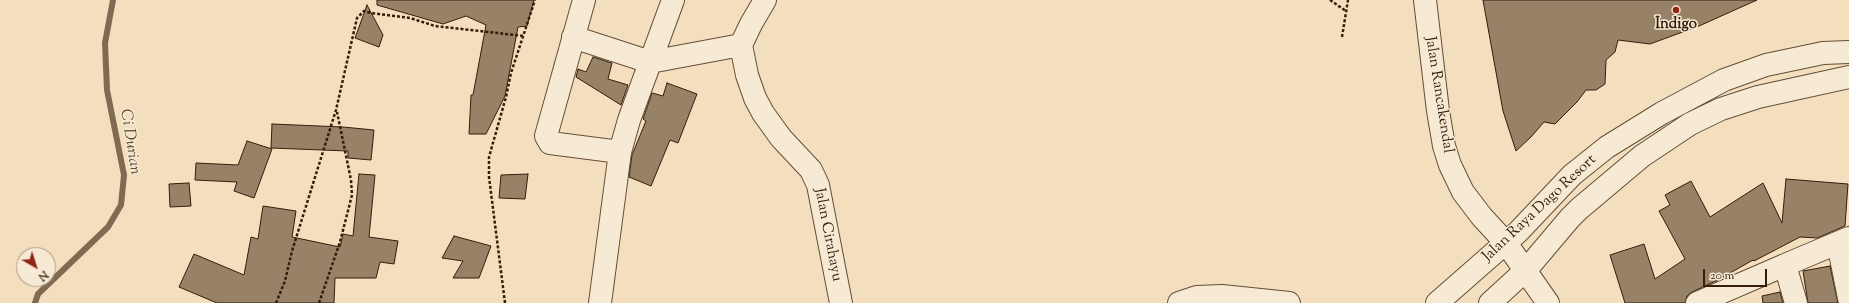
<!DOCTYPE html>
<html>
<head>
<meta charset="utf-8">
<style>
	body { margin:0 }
	#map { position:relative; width:1849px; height:303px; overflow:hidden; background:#f3dfbd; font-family:"Sorts Mill Goudy",serif }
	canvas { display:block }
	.north { position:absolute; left:16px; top:247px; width:40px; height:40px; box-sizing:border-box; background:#f7ead4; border:1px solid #a99883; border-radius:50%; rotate:141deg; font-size:11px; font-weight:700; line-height:16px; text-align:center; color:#341d0a }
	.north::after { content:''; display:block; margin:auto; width:14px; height:18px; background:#8f2418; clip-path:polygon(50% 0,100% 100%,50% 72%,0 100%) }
	.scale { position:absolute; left:1703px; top:269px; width:64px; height:18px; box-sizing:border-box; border:2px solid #341d0a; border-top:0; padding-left:5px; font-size:12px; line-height:14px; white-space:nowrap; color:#341d0a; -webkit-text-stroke:3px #f7ead4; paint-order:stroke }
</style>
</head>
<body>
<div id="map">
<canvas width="1849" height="303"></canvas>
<div class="north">N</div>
<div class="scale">20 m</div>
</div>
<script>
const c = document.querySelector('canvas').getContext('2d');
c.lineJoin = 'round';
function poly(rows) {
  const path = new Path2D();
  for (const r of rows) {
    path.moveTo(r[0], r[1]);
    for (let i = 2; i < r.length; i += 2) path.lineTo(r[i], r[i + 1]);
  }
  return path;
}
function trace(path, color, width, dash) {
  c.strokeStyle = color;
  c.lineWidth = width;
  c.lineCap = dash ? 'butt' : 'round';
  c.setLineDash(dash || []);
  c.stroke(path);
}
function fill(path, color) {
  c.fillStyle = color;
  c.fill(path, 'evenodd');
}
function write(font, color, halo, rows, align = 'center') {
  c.font = font + ' "Sorts Mill Goudy",serif';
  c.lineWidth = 3;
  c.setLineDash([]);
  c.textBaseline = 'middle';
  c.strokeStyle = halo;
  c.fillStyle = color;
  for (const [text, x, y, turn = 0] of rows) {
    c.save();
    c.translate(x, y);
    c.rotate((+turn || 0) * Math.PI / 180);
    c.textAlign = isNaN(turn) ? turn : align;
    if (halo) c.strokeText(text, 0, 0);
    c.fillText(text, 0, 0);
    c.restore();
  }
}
trace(poly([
	[35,303,38,294,108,227,121,205,124,175,107,90,105,43,113,0]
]), '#806a51', 6);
const building = poly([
	[377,0,534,0,527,26,518,27,505,96,486,134,469,134,471,95,473,95,486,25,466,16,443,24,377,5,377,0],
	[1483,0,1757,0,1699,26,1650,44,1618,40,1615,52,1606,60,1605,84,1596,90,1586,90,1577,102,1555,124,1544,122,1531,137,1516,151,1503,111,1483,0],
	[367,5,383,35,379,47,355,38,367,5],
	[593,57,612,63,608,79,628,85,621,105,576,77,578,69,586,72,593,57],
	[667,83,697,94,678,143,670,140,651,186,629,177,632,155,646,121,643,119,652,93,663,96,667,83],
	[272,124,343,127,374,130,371,160,348,158,348,151,271,148,272,124],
	[247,141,272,149,254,198,234,191,237,182,195,180,196,163,238,165,247,141],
	[359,174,375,175,369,237,398,241,394,264,380,262,376,278,335,278,334,303,217,303,179,287,194,254,244,275,251,237,258,239,263,206,296,211,292,237,340,247,343,234,353,236,359,174],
	[528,174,525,199,499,198,501,175,528,174],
	[1786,179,1848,184,1845,226,1817,238,1800,237,1754,261,1753,260,1716,281,1692,292,1687,296,1685,303,1625,303,1610,255,1644,244,1655,279,1685,259,1659,211,1670,205,1665,195,1691,181,1710,217,1763,183,1782,223,1786,179],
	[189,183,191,206,170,207,169,184,189,183],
	[454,236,491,246,479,278,453,278,463,261,442,258,454,236],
	[1830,266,1838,303,1808,303,1803,271,1830,266],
	[1780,292,1783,303,1763,303,1762,296,1780,292]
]);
fill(building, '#978267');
trace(building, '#341d0a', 1);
const minor = poly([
	[584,0,546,136,550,143,620,152],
	[765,0,751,24,741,45,747,75,755,98,763,113,781,138,811,170,818,185,841,303],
	[1425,0,1438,111,1444,146,1450,165,1463,192,1482,217,1506,243,1548,303],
	[573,37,650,62,741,45],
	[1838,243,1849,298],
	[600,303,620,152,629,120,673,0],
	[1179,303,1197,297,1222,296,1289,303],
	[1437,303,1518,232,1572,175,1607,147,1662,113,1724,80,1766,65,1823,53,1849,52],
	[1490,303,1526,270,1570,218,1579,209,1642,156,1690,124,1721,109,1758,97,1849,77],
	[1697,303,1785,265],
	[1796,303,1785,265,1849,238]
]);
trace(minor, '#644e37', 24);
trace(poly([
	[1330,0,1346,11],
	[1342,37,1348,0],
	[276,303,285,281,292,251,336,110,357,18,364,11,371,13,410,18,435,26,524,36],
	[319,303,340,242,352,195,351,180,337,112],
	[505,303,489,177,489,157,506,97,511,73,535,0]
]), '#341d0a', 2.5, [3, 2]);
trace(minor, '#f7ead4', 22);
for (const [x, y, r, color] of [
	[1676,10,4,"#8f2418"]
]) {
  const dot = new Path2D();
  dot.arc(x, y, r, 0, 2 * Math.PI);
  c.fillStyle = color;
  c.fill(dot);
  trace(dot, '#f7ead4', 1.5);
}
write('bold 15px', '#341d0a', '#f7ead4', [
	["Indigo",1676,25]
]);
write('15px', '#341d0a', '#f7ead4', [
	["Jalan Rancakendal",1438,95,81],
	["Jalan Raya Dago Resort",1540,209,-43],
	["Jalan Cirahayu",827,235,79]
]);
write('italic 16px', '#604a33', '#f7ead4', [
	["Ci Durian",129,142,81]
]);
</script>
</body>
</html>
